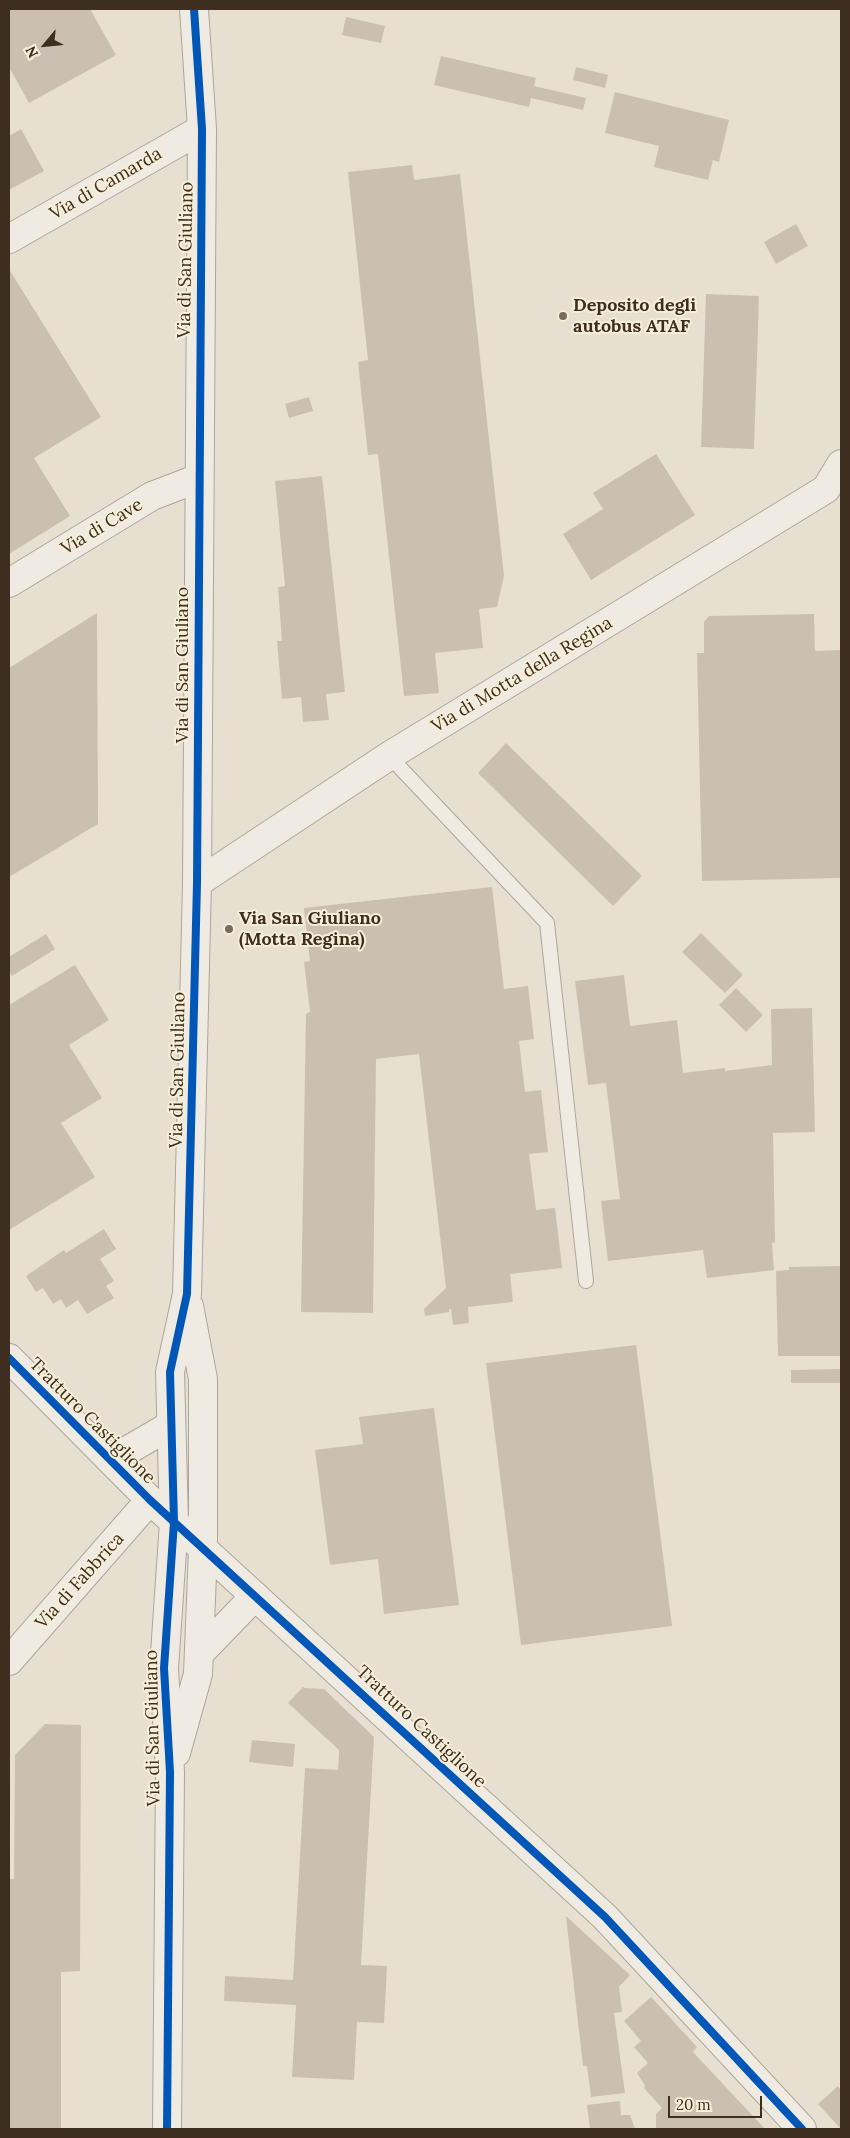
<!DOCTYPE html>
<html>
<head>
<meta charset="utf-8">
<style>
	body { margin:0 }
	#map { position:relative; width:850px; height:2138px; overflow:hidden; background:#e7e0d1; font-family:Lora,serif }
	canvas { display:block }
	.frame { position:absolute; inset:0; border:10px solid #3d2e20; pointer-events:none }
	.north { position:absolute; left:20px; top:20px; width:50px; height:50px; -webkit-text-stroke:4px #f7eed8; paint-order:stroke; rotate:242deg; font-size:14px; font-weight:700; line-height:20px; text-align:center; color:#3d2e20 }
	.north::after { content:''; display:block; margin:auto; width:18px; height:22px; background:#3d2e20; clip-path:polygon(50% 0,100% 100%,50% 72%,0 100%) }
	.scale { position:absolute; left:668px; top:2096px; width:94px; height:22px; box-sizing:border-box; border:2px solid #3d2e20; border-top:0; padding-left:6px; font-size:15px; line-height:18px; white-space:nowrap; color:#3d2e20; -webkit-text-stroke:4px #f7eed8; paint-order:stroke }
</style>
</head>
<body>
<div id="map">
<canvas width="850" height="2138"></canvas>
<div class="frame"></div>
<div class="north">N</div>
<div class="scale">20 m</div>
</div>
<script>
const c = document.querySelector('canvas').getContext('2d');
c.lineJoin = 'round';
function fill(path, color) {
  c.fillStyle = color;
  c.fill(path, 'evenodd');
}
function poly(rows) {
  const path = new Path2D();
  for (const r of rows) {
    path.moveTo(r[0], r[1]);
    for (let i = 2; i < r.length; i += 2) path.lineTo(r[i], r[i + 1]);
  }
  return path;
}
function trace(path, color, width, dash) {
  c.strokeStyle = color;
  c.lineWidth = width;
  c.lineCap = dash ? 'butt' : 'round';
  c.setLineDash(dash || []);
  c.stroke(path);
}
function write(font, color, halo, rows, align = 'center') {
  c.font = font + ' Lora,serif';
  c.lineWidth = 4;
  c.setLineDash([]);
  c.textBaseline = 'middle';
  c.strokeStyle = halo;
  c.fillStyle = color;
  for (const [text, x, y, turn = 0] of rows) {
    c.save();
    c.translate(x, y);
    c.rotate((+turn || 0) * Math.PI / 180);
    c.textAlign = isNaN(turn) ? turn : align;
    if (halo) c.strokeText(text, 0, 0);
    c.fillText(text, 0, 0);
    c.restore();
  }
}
fill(poly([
	[9,9,90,9,116,55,29,103,9,67],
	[346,17,385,26,381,43,342,35],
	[441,56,536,78,534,86,586,98,583,110,531,98,529,107,434,85],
	[576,67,608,75,605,88,573,80],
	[615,92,729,120,719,162,713,160,708,180,654,167,659,146,605,133],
	[21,129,44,171,9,190,9,136],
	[412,165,414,180,460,174,504,576,497,607,479,609,483,648,435,653,439,693,404,696,378,454,368,455,358,362,368,360,348,172],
	[796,224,808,246,776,264,764,242],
	[9,269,101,417,34,458,70,516,9,554],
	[706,294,759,296,754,449,701,447],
	[309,397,313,411,289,418,285,404],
	[656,454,695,515,591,580,563,534,603,509,593,493],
	[322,476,345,692,326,694,329,720,303,722,301,697,282,699,277,641,282,641,278,587,285,586,275,481],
	[97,613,98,824,9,877,9,668],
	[814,614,815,651,841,650,841,878,702,881,697,653,704,653,704,622,709,616],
	[506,743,642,876,613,906,478,773],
	[492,887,504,989,528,986,534,1039,519,1041,525,1092,541,1090,548,1152,529,1154,536,1210,555,1208,562,1268,510,1274,513,1302,468,1307,469,1323,453,1325,451,1309,449,1309,449,1312,425,1316,424,1309,446,1288,419,1054,376,1059,373,1313,301,1312,306,1014,310,1012,304,962,310,961,304,908],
	[701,933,743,975,725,993,682,952],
	[46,934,55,949,12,976,9,971,9,957],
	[75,965,109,1020,69,1045,102,1098,61,1123,95,1177,9,1230,9,1005],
	[624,975,630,1026,677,1020,683,1073,725,1068,725,1071,772,1065,771,1009,812,1008,815,1132,773,1133,775,1242,772,1243,774,1270,707,1278,703,1250,608,1261,601,1201,620,1199,606,1083,588,1085,575,981],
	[736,988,763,1015,746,1032,719,1005],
	[104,1229,116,1249,100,1259,114,1281,106,1286,114,1298,87,1314,78,1300,66,1308,61,1299,53,1304,43,1288,36,1292,26,1276,64,1250,66,1253],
	[841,1266,841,1356,778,1356,776,1271,789,1270,789,1267],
	[636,1345,672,1626,521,1645,486,1363],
	[841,1369,841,1383,791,1383,791,1370],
	[434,1408,459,1605,384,1614,378,1559,330,1565,315,1450,363,1444,359,1417],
	[303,1687,305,1688,324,1689,374,1737,361,1965,387,1966,384,2023,357,2022,354,2080,292,2077,296,2005,224,2001,225,1976,293,1980,305,1768,338,1770,339,1754,339,1750,288,1703],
	[45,1724,81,1725,80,1971,61,1972,61,2129,9,2129,9,1879,14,1879,15,1755],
	[252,1740,295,1744,293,1767,249,1762],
	[566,1916,630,1975,619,1987,622,2012,614,2013,625,2093,591,2097,587,2066,583,2066],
	[651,1997,697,2047,693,2052,765,2129,656,2129,656,2114,662,2108,644,2088,645,2086,637,2073,648,2063,634,2047,641,2041,624,2021],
	[838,2086,841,2090,841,2129,818,2104],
	[620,2101,621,2115,630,2115,635,2129,590,2129,587,2105]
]), '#cbbfb2');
const service = poly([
	[389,756,547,923,586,1281]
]);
const minor = poly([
	[9,239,202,129],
	[9,583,152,496,199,478],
	[197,883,389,756,826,489,841,464],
	[111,1460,171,1425],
	[199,1654,255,1596],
	[9,1661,150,1500],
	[176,1753,198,1674,203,1549,203,1379,189,1306],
	[167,2129,170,1772,164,1668,174,1522,170,1372,187,1294,197,883,202,129,194,9]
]);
const tertiary = poly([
	[9,1358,150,1500,605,1917,802,2129]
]);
trace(service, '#ada599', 16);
trace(minor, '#ada599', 30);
trace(tertiary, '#ada599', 30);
trace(service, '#efebe3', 14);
trace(minor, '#efebe3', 28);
trace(tertiary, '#efebe3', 28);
trace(poly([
	[9,1358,150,1500,605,1917,802,2129],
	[167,2129,170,1772,164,1668,174,1522,170,1372,187,1294,197,883,202,129,194,9]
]), '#0057b8', 8);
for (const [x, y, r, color] of [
	[563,316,5,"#786c5e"],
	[229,929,5,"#786c5e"]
]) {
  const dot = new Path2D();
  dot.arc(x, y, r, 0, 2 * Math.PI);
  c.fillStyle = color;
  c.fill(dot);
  trace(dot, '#f7eed8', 2);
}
write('18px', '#3d2e20', '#f7eed8', [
	["Via di Camarda",106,184,-30],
	["Via di San Giuliano",186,260,-89],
	["Via di Cave",102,527,-31],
	["Via di San Giuliano",183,665,-90],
	["Via di Motta della Regina",522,675,-31],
	["Via di San Giuliano",178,1070,-89],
	["Tratturo Castiglione",92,1421,45],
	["Via di Fabbrica",80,1581,-48],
	["Tratturo Castiglione",421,1727,43],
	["Via di San Giuliano",153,1728,-91]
]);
write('bold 18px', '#3d2e20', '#f7eed8', [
	["Deposito degli",573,306],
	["autobus ATAF",573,327],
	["Via San Giuliano",239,919],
	["(Motta Regina)",239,940]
], 'left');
</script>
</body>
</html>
